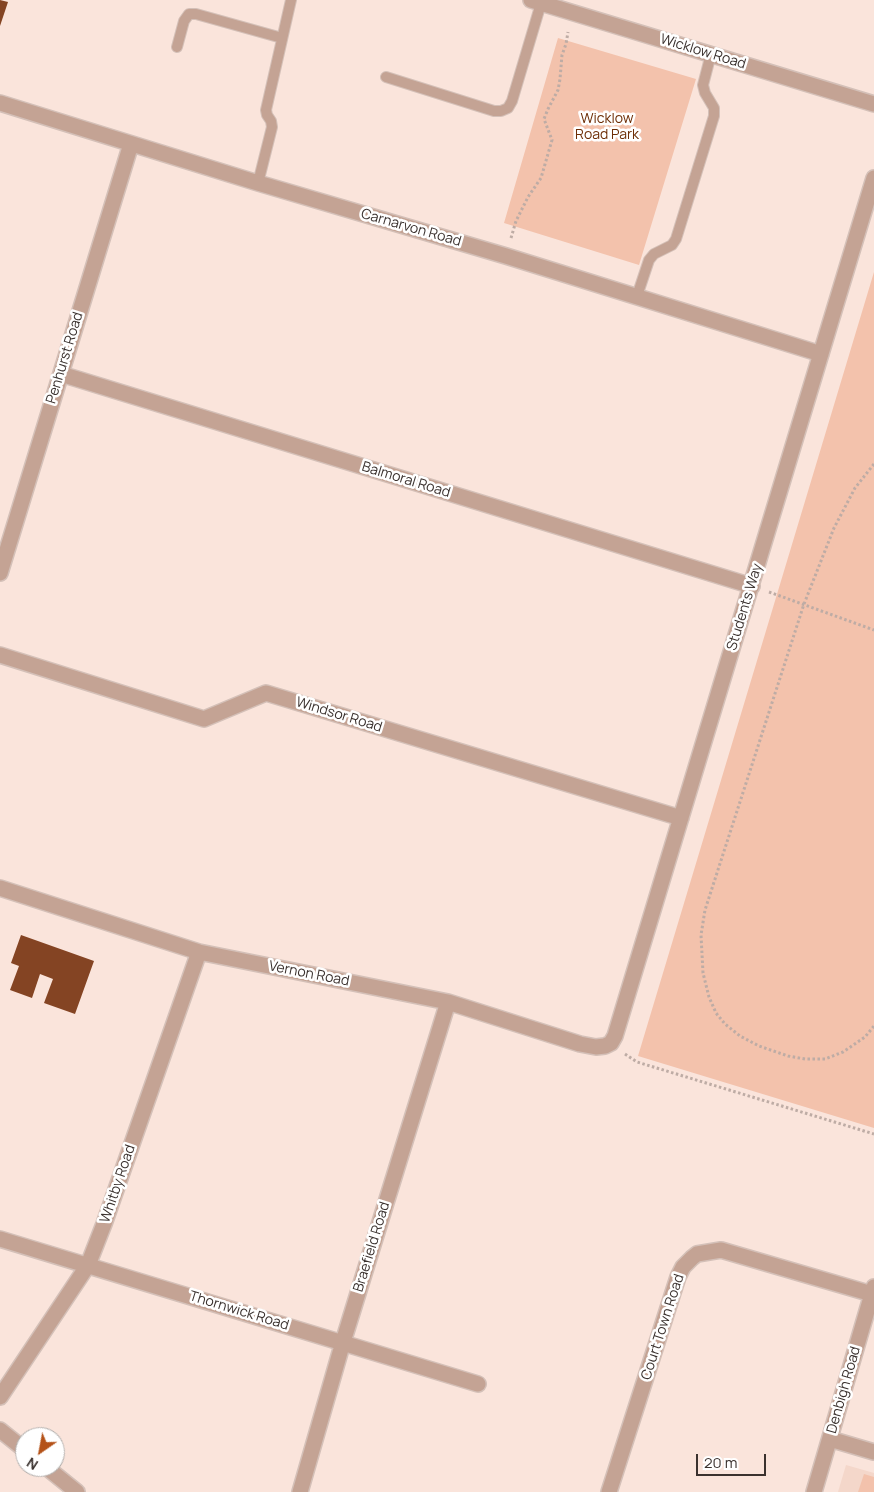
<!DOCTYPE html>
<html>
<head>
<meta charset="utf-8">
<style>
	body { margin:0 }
	#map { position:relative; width:874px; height:1492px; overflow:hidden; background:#fae4db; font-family:Manrope,sans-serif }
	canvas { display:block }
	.north { position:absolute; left:15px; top:1427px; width:50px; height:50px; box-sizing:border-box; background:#fff; border:1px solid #b0adab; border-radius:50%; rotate:213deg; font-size:14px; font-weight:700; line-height:20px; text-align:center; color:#3a312e }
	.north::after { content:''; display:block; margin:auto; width:18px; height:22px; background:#b45218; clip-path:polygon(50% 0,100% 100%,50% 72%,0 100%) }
	.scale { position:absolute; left:696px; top:1454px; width:70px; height:22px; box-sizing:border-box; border:2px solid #3a312e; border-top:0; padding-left:6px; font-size:15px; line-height:18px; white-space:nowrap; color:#3a312e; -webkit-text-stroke:4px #fff; paint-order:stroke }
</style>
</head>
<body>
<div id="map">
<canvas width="874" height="1492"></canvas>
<div class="north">N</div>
<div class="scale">20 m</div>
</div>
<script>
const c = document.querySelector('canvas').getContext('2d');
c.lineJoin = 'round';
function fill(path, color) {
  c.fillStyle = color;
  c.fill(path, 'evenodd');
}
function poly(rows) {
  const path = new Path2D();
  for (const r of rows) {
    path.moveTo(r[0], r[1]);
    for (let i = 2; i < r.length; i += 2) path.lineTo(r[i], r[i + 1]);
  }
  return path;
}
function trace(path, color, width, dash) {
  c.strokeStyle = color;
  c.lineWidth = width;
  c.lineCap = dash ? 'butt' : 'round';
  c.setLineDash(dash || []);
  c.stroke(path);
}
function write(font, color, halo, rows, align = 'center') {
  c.font = font + ' Manrope,sans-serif';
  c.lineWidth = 5;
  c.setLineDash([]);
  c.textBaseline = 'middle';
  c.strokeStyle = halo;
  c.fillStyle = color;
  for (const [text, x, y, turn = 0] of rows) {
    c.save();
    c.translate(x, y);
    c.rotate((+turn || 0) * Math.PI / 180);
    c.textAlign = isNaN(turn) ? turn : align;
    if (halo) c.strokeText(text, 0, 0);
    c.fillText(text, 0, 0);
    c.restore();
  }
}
fill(poly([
	[846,1465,874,1473,874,1492,838,1492]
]), '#f4d7ca');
fill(poly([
	[558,38,696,79,639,265,504,223],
	[874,272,874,1128,638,1056],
	[864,1474,874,1477,874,1492,858,1492]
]), '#f3c2ac');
fill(poly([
	[0,0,8,2,0,26],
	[21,935,94,961,75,1014,44,1003,53,979,40,974,32,998,10,990,19,966,11,963]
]), '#844423');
const lane = poly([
	[177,47,184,21,189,14,196,14,282,38],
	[386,77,494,111,501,111,508,108,512,101,542,0],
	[258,183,272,127,271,121,267,115,266,110,291,0],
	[637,296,649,260,654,254,672,245,676,239,714,116,714,108,705,93,703,85,711,54]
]);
const street = poly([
	[531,0,874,104],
	[0,103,258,183,506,256,821,354],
	[61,374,752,586],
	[0,573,131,144],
	[0,655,204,719,266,693,681,818],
	[0,888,199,952,448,1002,580,1044,596,1047,605,1046,611,1043,615,1036,874,178],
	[0,1239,478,1384],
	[0,1397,88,1265,104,1224,199,952],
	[0,1430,25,1450],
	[830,1439,874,1452],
	[46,1467,77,1492],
	[300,1492,343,1342,448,1002],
	[609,1492,678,1277,683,1267,692,1258,697,1254,721,1250,872,1294],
	[814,1492,874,1287]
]);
trace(lane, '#d4c0b8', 12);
trace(street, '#d4c0b8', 18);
trace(poly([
	[511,238,516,221,528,197,541,178,552,140,544,119,548,109,558,90,560,79,562,55,566,44,568,32],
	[874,464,855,488,834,528,804,604,705,910,701,935,703,973,709,997,716,1013,725,1024,740,1036,759,1046,788,1056,805,1059,825,1059,843,1052,865,1037,874,1026],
	[769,592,874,630],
	[625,1054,637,1062,874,1134]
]), '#beaca5', 3, [2.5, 2.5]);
trace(lane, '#c4a394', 10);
trace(street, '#c4a394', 15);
write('14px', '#3a312e', '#fff', [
	["Wicklow Road",703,52,17],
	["Carnarvon Road",411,228,16],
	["Penhurst Road",65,358,-73],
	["Balmoral Road",406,480,17],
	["Students Way",745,607,-73],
	["Windsor Road",339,715,17],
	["Vernon Road",309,974,11],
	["Whitby Road",118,1184,-71],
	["Braefield Road",372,1247,-73],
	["Thornwick Road",239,1311,17],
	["Court Town Road",663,1327,-72],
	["Denbigh Road",844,1390,-74]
]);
write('14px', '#6d2d05', '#fff', [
	["Wicklow",607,119],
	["Road Park",607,135]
]);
</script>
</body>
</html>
